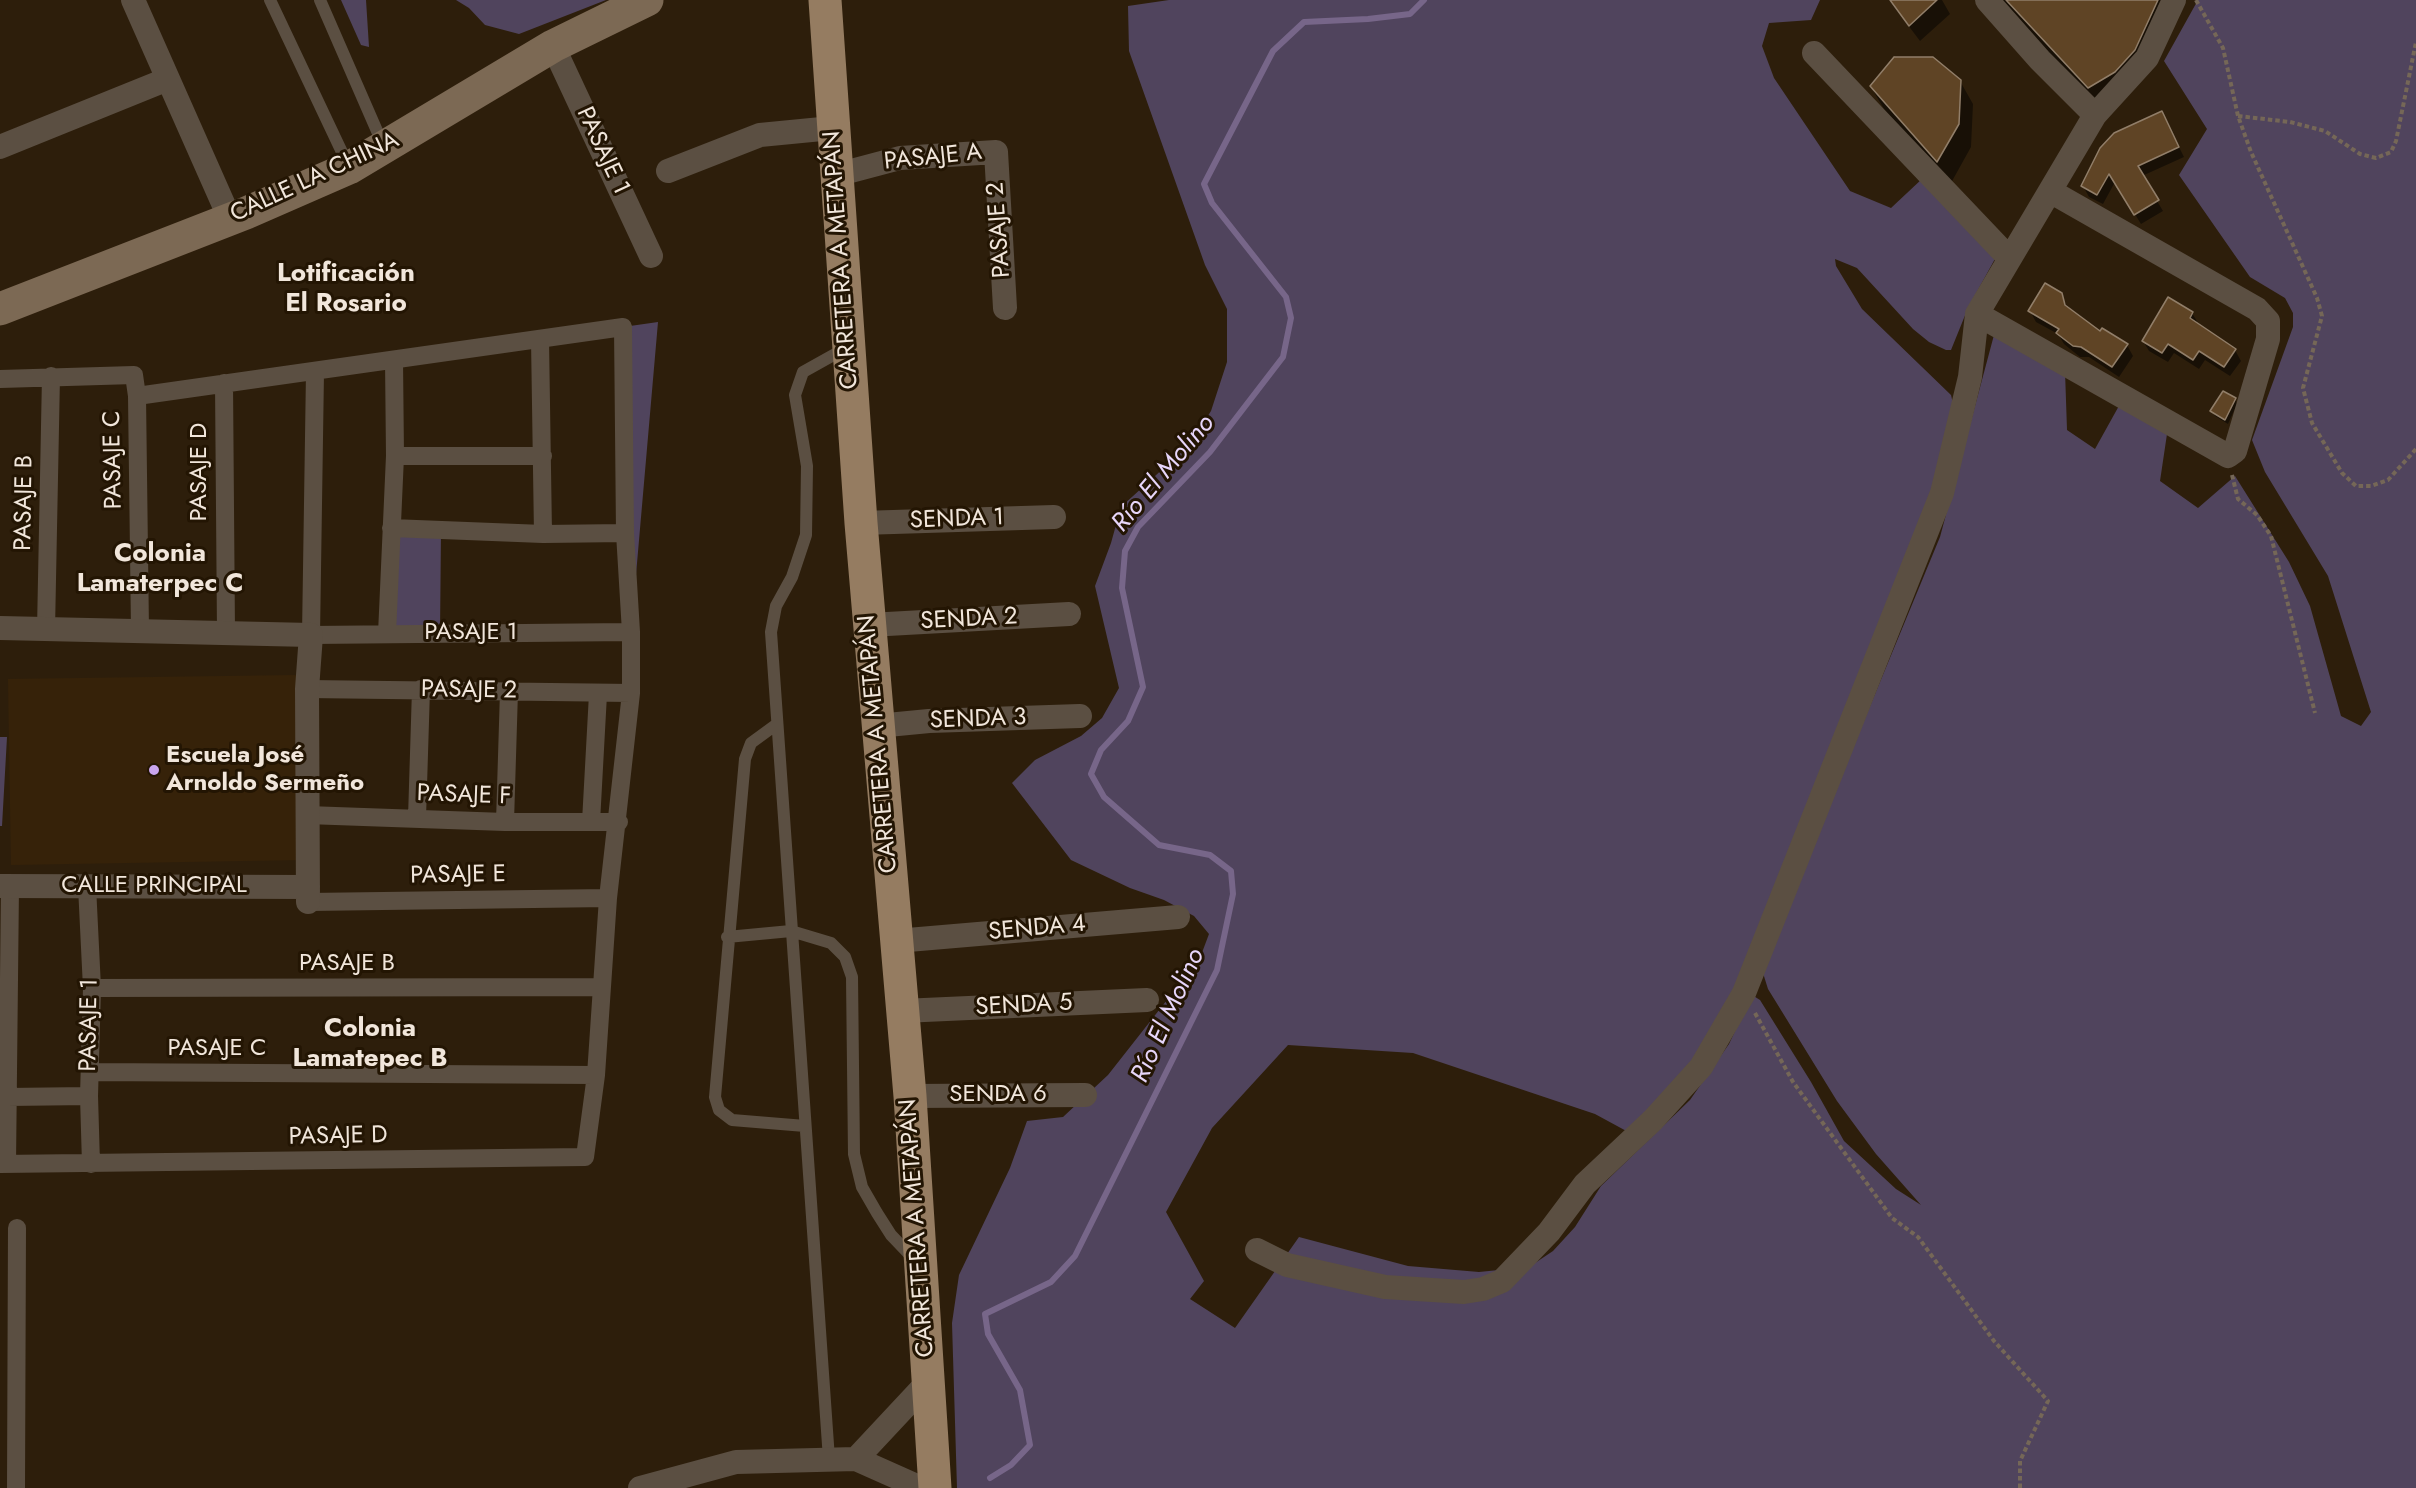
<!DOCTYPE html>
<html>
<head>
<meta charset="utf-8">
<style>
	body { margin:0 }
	canvas { display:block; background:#2d1e0b }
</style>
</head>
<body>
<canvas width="2416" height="1488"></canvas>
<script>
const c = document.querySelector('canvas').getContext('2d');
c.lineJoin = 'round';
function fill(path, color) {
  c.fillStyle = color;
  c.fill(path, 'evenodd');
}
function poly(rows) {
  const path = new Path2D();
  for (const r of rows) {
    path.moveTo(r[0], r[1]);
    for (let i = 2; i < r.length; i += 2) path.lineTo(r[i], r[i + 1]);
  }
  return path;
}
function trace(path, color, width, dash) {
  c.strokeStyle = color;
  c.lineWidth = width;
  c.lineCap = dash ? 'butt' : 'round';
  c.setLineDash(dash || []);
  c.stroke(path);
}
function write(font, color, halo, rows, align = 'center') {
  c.font = font + ' Jost,sans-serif';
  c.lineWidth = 6;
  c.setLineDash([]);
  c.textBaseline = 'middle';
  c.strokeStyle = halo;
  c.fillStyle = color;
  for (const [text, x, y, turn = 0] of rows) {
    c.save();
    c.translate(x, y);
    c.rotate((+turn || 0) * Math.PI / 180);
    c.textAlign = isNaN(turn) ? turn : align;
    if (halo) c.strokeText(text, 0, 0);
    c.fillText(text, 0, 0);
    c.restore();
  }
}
fill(poly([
	[298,675,301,860,11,865,8,679]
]), '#362209');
fill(poly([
	[341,0,366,0,369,47,361,45],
	[456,0,606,0,519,34,485,25,469,8],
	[1169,0,1820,0,1811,20,1769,23,1762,46,1774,78,1850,191,1891,208,1923,178,1996,257,1968,308,1951,350,1946,350,1929,342,1913,329,1857,268,1835,259,1836,266,1862,309,1951,395,1955,412,1927,518,1742,989,1708,1043,1630,1133,1595,1114,1413,1053,1288,1045,1212,1128,1166,1212,1204,1281,1190,1299,1235,1328,1299,1237,1408,1266,1479,1272,1529,1267,1553,1251,1575,1227,1601,1186,1690,1100,1729,1044,1752,995,1760,1000,1811,1082,1844,1141,1896,1189,1921,1205,1876,1154,1837,1101,1768,989,1763,973,1767,955,1940,537,1994,335,2065,371,2067,430,2095,449,2120,404,2167,434,2160,481,2198,508,2235,476,2289,562,2310,606,2341,716,2361,726,2371,712,2328,576,2265,472,2252,440,2293,327,2293,313,2285,298,2250,277,2179,175,2207,129,2164,61,2198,0,2416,0,2416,1488,957,1488,952,1323,959,1275,1010,1168,1027,1121,1063,1117,1108,1075,1200,958,1209,934,1194,916,1164,900,1130,888,1071,860,1012,783,1035,760,1081,736,1102,718,1119,688,1095,586,1111,543,1121,507,1189,445,1211,411,1227,362,1227,309,1205,265,1129,51,1128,6],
	[658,322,631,632,623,327],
	[391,528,441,530,440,633,387,634],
	[0,737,7,737,2,826,0,826]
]), '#50445d');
fill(poly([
	[1889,0,1942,0,1950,14,1920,41],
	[1994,0,2176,0,2102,109],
	[1960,81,1973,104,1971,147,1951,183,1884,109,1871,87],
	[2162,113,2184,157,2142,176,2163,211,2141,224,2115,182,2103,204,2089,197,2083,186],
	[2061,294,2068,309,2101,333,2127,345,2133,356,2119,377,2089,357,2080,357,2064,344,2058,334,2036,322,2030,311],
	[2192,313,2198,323,2235,350,2241,361,2230,376,2205,360,2199,369,2174,353,2168,362,2149,351,2143,341],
	[2235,399,2237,404,2228,424,2215,416,2212,411]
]), '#0007');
trace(poly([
	[990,1478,1011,1465,1030,1445,1020,1390,988,1334,985,1314,1051,1282,1075,1256,1217,970,1233,894,1231,871,1210,855,1159,845,1104,797,1091,774,1101,750,1128,721,1143,687,1122,588,1125,551,1138,527,1210,452,1283,357,1291,318,1286,297,1212,203,1204,184,1273,51,1304,22,1368,19,1410,14,1424,0]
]), '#776689', 6);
const building = poly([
	[1890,0,1937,0,1909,26,1890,0],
	[2006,0,2158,0,2135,50,2115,72,2088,88,2006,0],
	[1894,57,1933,57,1961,80,1959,124,1937,162,1870,86,1894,57],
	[2162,111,2179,147,2138,166,2159,200,2134,215,2109,174,2097,195,2081,186,2100,148,2114,133,2162,111],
	[2045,283,2062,293,2065,305,2100,331,2102,328,2128,344,2112,367,2081,347,2073,346,2056,333,2059,329,2028,311,2045,283],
	[2168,297,2193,312,2190,318,2236,349,2224,367,2199,351,2193,360,2168,344,2162,353,2142,341,2168,297],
	[2223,391,2236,398,2225,420,2210,411,2223,391]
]);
fill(building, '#5f4425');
trace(building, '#917e69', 1.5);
trace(poly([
	[2196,0,2223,48,2238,116,2251,152,2317,298,2322,316,2303,388,2312,423,2342,473,2356,486,2371,486,2388,480,2416,449],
	[2238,116,2290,122,2325,131,2360,154,2376,158,2391,152,2396,141,2416,42],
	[2232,475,2238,499,2257,515,2271,536,2315,713],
	[1755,1013,1793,1082,1892,1218,1918,1237,1994,1341,2048,1401,2020,1461,2020,1488]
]), '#756757', 4, [4.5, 3]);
trace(poly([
	[270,0,349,167],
	[320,0,384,147],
	[777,724,751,743,745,759,715,1097,719,1110,732,1120,805,1126],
	[727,937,791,931,831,943,845,957,852,977,854,1154,862,1187,877,1213,891,1235,913,1258],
	[829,1459,771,632,776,606,792,577,806,535,807,466,795,395,803,372,846,348]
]), '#5b4f42', 12);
trace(poly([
	[540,339,543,534],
	[315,372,311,635,631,632],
	[0,379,134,375,137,396,623,327,625,533,631,632,631,693,608,898,596,1075,585,1157,0,1164],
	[224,383,226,633],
	[137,396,140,631],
	[395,456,543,456],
	[391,528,543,534,625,533],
	[46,630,51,376],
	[387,634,395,456,394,360],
	[307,689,631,693],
	[307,815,505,822,619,822],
	[417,818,421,689],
	[505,822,509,691],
	[591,822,598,694],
	[87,886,92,988,89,1096,91,1164],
	[308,902,608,898],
	[92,988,601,987],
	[90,1072,596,1075],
	[7,1097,89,1096],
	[7,1164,10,886],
	[16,1488,17,1228]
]), '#5b4f42', 18);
trace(poly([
	[133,0,230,219],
	[1987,0,2040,60,2095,115],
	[553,46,651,256],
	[1814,53,2009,258],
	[0,147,168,79],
	[668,171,760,135,832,128],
	[836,175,900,158,996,152,1005,308],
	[1977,314,2228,456,2235,451,2268,339,2268,321,2257,309,2050,191],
	[861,523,1054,517],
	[869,625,1069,614],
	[0,628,311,635,307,689,308,902],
	[877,726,929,721,1080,716],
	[0,886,308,887],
	[896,941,1178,917],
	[902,1011,1147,1000],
	[910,1096,1085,1095],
	[1257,1250,1287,1265,1385,1287,1464,1292,1483,1289,1502,1281,1549,1232,1585,1184,1653,1120,1701,1067,1744,993,1942,493,1970,377,1977,314,2095,115,2147,58,2174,0],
	[856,1459,927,1383],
	[640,1488,736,1462,856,1459,921,1488]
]), '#5b4f42', 24);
trace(poly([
	[0,309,246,213,349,168,553,46,647,0]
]), '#7c6954', 33);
trace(poly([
	[825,0,861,523,910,1096,935,1488]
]), '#957c61', 33);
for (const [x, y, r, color] of [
	[154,770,6,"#c9a5ee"]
]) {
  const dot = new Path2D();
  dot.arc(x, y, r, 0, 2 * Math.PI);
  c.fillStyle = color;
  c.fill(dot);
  trace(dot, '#231503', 2);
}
write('24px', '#f1e6db', '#231503', [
	["PASAJE 1",602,151,65],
	["PASAJE A",933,158,-6],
	["CALLE LA CHINA",315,178,-25],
	["PASAJE 2",1000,230,-94],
	["CARRETERA A METAPÁN",842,260,-94],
	["PASAJE C",114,460,-91],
	["PASAJE D",200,472,-90],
	["PASAJE B",25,503,-89],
	["SENDA 1",957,520,-2],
	["SENDA 2",969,620,-3],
	["PASAJE 1",471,633],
	["PASAJE 2",469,691,1],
	["SENDA 3",978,720,-2],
	["CARRETERA A METAPÁN",879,744,-95],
	["PASAJE F",464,796,2],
	["PASAJE E",458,876,-1],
	["CALLE PRINCIPAL",154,886],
	["SENDA 4",1037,929,-5],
	["PASAJE B",347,964],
	["SENDA 5",1024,1006,-3],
	["PASAJE 1",90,1025,-89],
	["PASAJE C",217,1049],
	["SENDA 6",998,1095],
	["PASAJE D",338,1137,-1],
	["CARRETERA A METAPÁN",918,1228,-94]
]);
write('bold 24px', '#f1e6db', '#231503', [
	["Escuela José",166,756],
	["Arnoldo Sermeño",166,784]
], 'left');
write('bold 26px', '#f1e6db', '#231503', [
	["Lotificación",346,275],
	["El Rosario",346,305],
	["Colonia",160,555],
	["Lamaterpec C",160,585],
	["Colonia",370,1030],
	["Lamatepec B",370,1060]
]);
write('italic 26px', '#e7d6fa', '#231503', [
	["Río El Molino",1164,474,-50],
	["Río El Molino",1169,1016,-66]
]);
</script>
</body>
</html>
